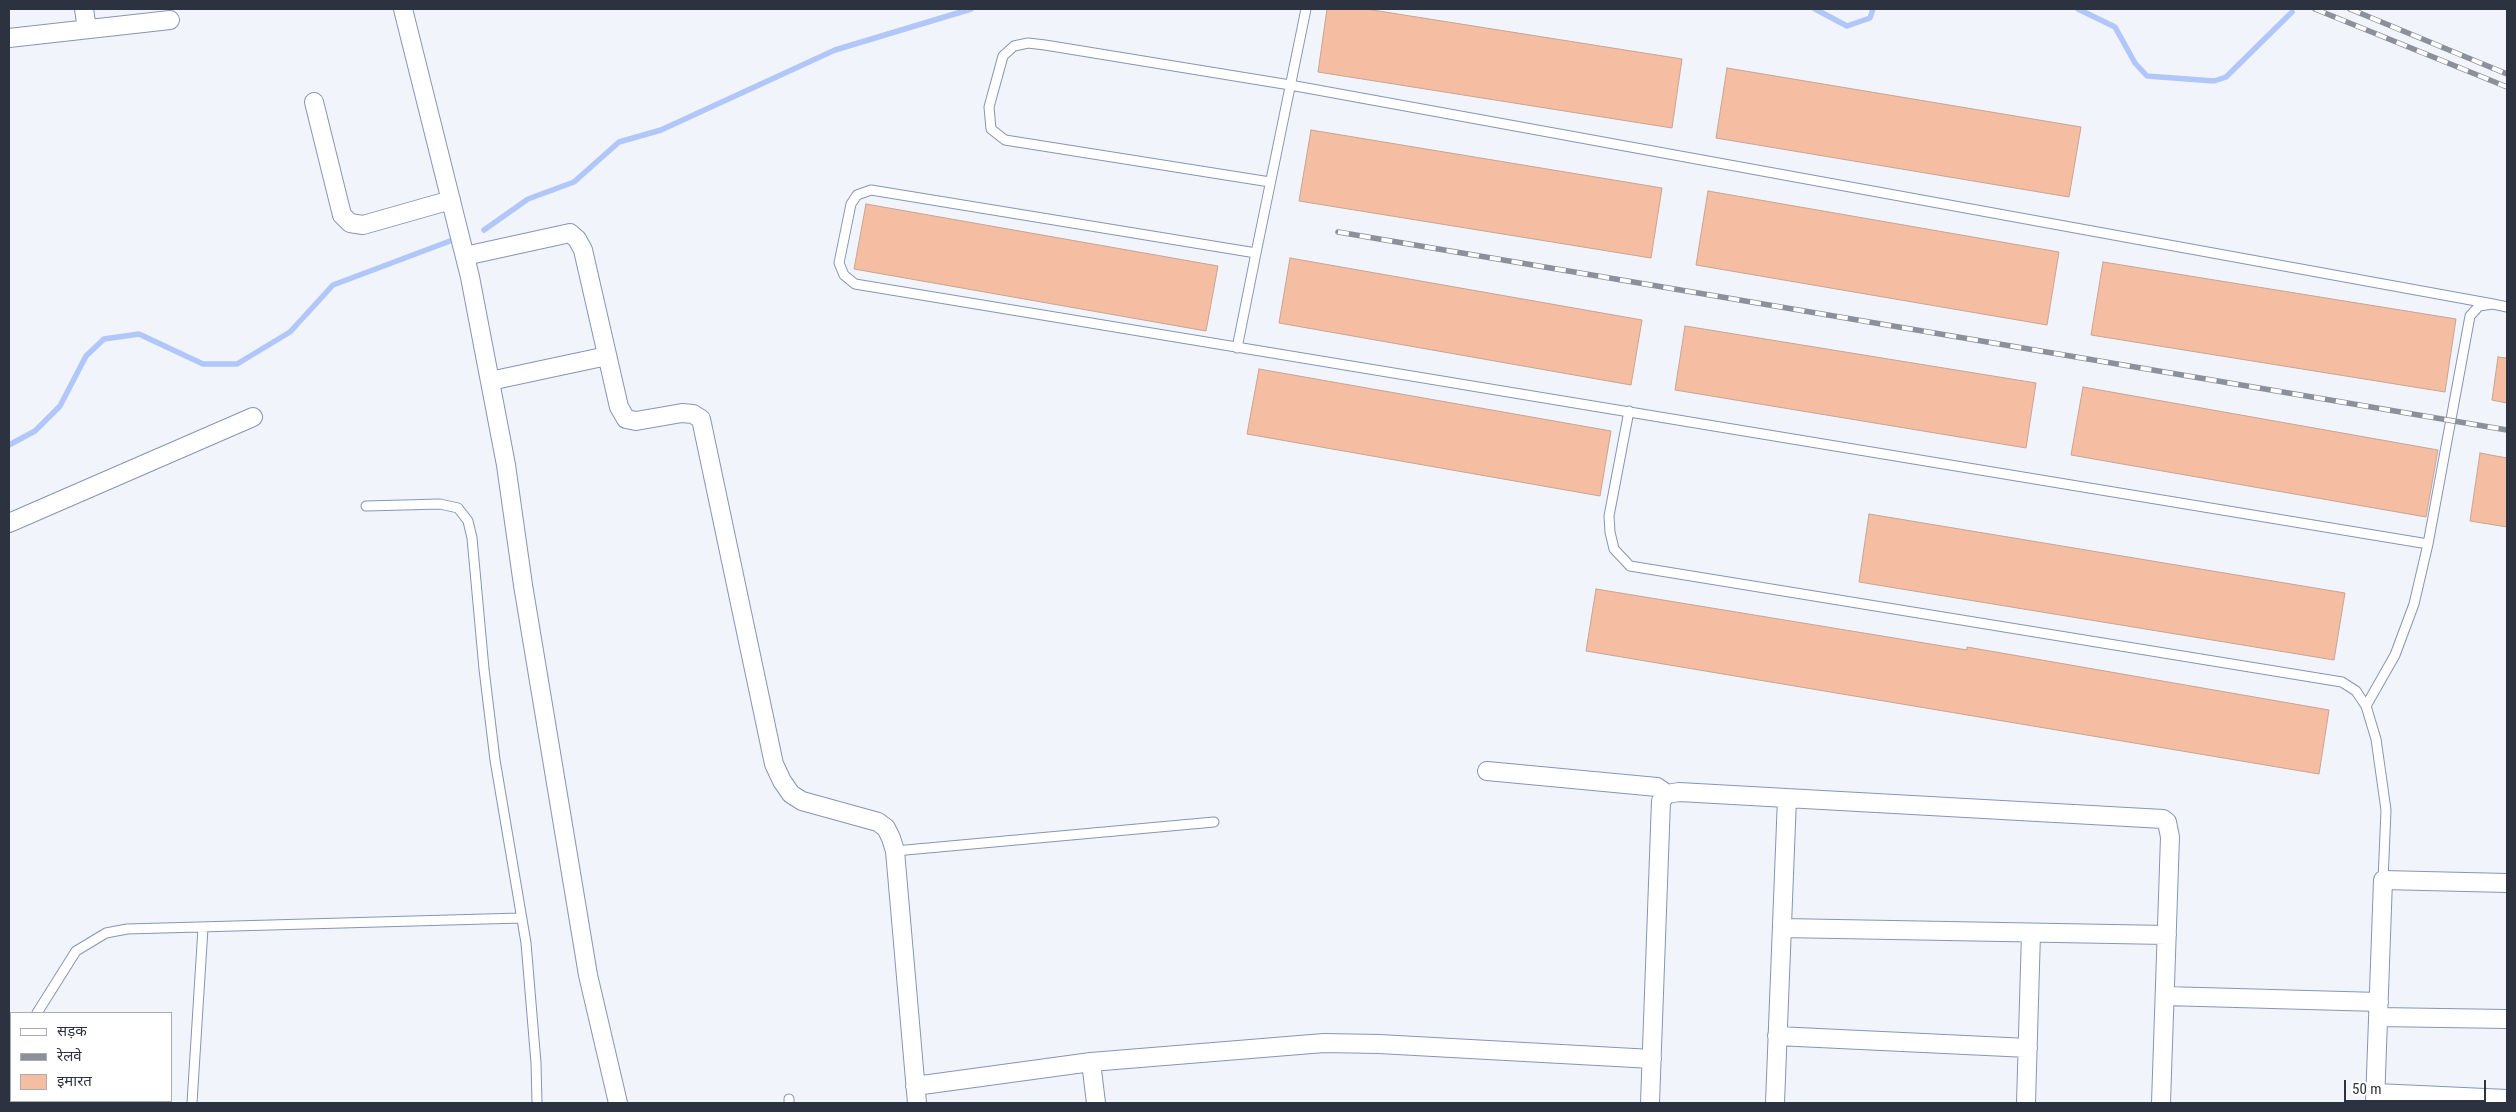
<!DOCTYPE html>
<html>
<head>
<meta charset="utf-8">
<style>
	body { margin:0 }
	#map { position:relative; width:2516px; height:1112px; overflow:hidden; background:#f1f4fb; font-family:"Roboto Condensed","Noto Sans Devanagari",sans-serif }
	canvas { display:block }
	.frame { position:absolute; inset:0; border:10px solid #2c323f; pointer-events:none }
	.legend { position:absolute; left:10px; top:1012px; width:162px; height:90px; box-sizing:border-box; background:#fff; border:1px solid #abadb2; margin:0; padding:6px 9px; list-style:none; font-size:15px; color:#2c323f }
	.legend li { display:flex; align-items:center; gap:10px; height:25px }
	.legend b { width:25px; border:1px solid #abadb2 }
	.scale { position:absolute; left:2344px; top:1080px; width:142px; height:22px; box-sizing:border-box; border:2px solid #2c323f; border-top:0; padding-left:6px; font-size:15px; line-height:18px; white-space:nowrap; color:#2c323f; -webkit-text-stroke:4px #fff; paint-order:stroke }
</style>
</head>
<body>
<div id="map">
<canvas width="2516" height="1112"></canvas>
<div class="frame"></div>
<ul class="legend">
<li><b style="height:6px;background:#fff"></b>सड़क</li>
<li><b style="height:6px;background:#8c909a"></b>रेलवे</li>
<li><b style="height:14px;background:#f5bda1"></b>इमारत</li>
</ul>
<div class="scale">50 m</div>
</div>
<script>
const c = document.querySelector('canvas').getContext('2d');
c.lineJoin = 'round';
function poly(rows) {
  const path = new Path2D();
  for (const r of rows) {
    path.moveTo(r[0], r[1]);
    for (let i = 2; i < r.length; i += 2) path.lineTo(r[i], r[i + 1]);
  }
  return path;
}
function trace(path, color, width, dash) {
  c.strokeStyle = color;
  c.lineWidth = width;
  c.lineCap = dash ? 'butt' : 'round';
  c.setLineDash(dash || []);
  c.stroke(path);
}
function fill(path, color) {
  c.fillStyle = color;
  c.fill(path, 'evenodd');
}
trace(poly([
	[1815,9,1847,26,1870,18,1873,9],
	[2078,9,2115,27,2135,63,2147,76,2214,81,2226,77,2292,12],
	[484,230,528,199,574,182,619,142,661,130,835,50,971,9],
	[9,445,35,431,60,406,86,356,104,339,139,334,203,364,237,364,290,332,333,285,450,241]
]), '#b1c6f9', 5.5);
const building = poly([
	[1327,9,1366,9,1682,59,1672,128,1318,72,1327,9],
	[1727,68,2081,127,2069,197,1716,138,1727,68],
	[1311,130,1662,188,1651,258,1299,201,1311,130],
	[1708,191,2059,252,2047,325,1696,265,1708,191],
	[866,204,1218,266,1206,331,854,269,866,204],
	[1290,258,1642,320,1631,385,1279,323,1290,258],
	[2103,262,2456,319,2445,392,2091,335,2103,262],
	[1685,326,2036,383,2026,448,1675,390,1685,326],
	[2498,357,2507,358,2507,403,2492,400,2498,357],
	[1259,369,1611,431,1600,496,1247,434,1259,369],
	[2083,387,2438,450,2426,517,2071,455,2083,387],
	[2480,453,2507,458,2507,527,2470,521,2480,453],
	[1869,514,2345,593,2334,660,1859,582,1869,514],
	[1596,589,1967,650,1967,647,2329,710,2319,774,1586,651,1596,589]
]);
fill(building, '#f5bda1');
trace(building, '#c8a492', 1);
const lane = poly([
	[1306,9,1256,253,871,190,857,195,851,204,839,263,844,275,855,284,2428,544],
	[1270,182,1005,140,991,129,989,107,1003,56,1014,46,1028,43,1045,45,1290,85,2493,304],
	[1237,348,1256,253],
	[1629,411,1609,516,1610,532,1614,549,1630,566,2342,682,2356,691,2366,706,2376,739,2386,810,2383,880],
	[366,506,440,504,458,508,468,521,472,538,484,669,495,760,526,943,536,1063,537,1103],
	[2366,706,2395,655,2414,604,2428,544,2470,316,2479,306,2493,304,2507,307],
	[895,851,1214,822],
	[37,1013,76,951,106,933,127,929,521,918],
	[9,1048,11,1045],
	[789,1099,789,1103],
	[192,1103,203,928]
]);
const street = poly([
	[84,9,87,29],
	[403,9,470,277,506,465,523,585,588,975,618,1103],
	[9,38,170,20],
	[314,102,342,215,350,223,363,225,451,200],
	[465,256,570,233,577,239,583,250,619,407,626,419,636,421,682,413,693,414,701,419,774,764,782,781,791,794,802,801,878,822,886,828,891,838,895,851,917,1103],
	[490,381,607,356],
	[9,523,253,417],
	[1487,771,1657,787,1667,794],
	[1782,928,2167,935],
	[2165,996,2379,1002],
	[2378,1017,2507,1019],
	[1777,1036,2028,1048],
	[1091,1062,1096,1103],
	[915,1086,1091,1062,1324,1043,1379,1044,1652,1059],
	[2376,1093,2507,1099],
	[1650,1103,1661,801,1667,794,1679,792,2163,819,2167,822,2170,837,2161,1103],
	[1775,1103,1787,798],
	[2026,1103,2031,933],
	[2375,1103,2383,880,2507,883]
]);
trace(lane, '#8795b5', 11);
trace(street, '#8795b5', 20);
trace(lane, '#fff', 9);
trace(street, '#fff', 18);
const rail = poly([
	[2315,9,2507,87],
	[2350,9,2507,74],
	[1338,232,2507,430]
]);
trace(rail, '#8c909a', 5.5);
trace(rail, '#fff', 4, [11]);
</script>
</body>
</html>
